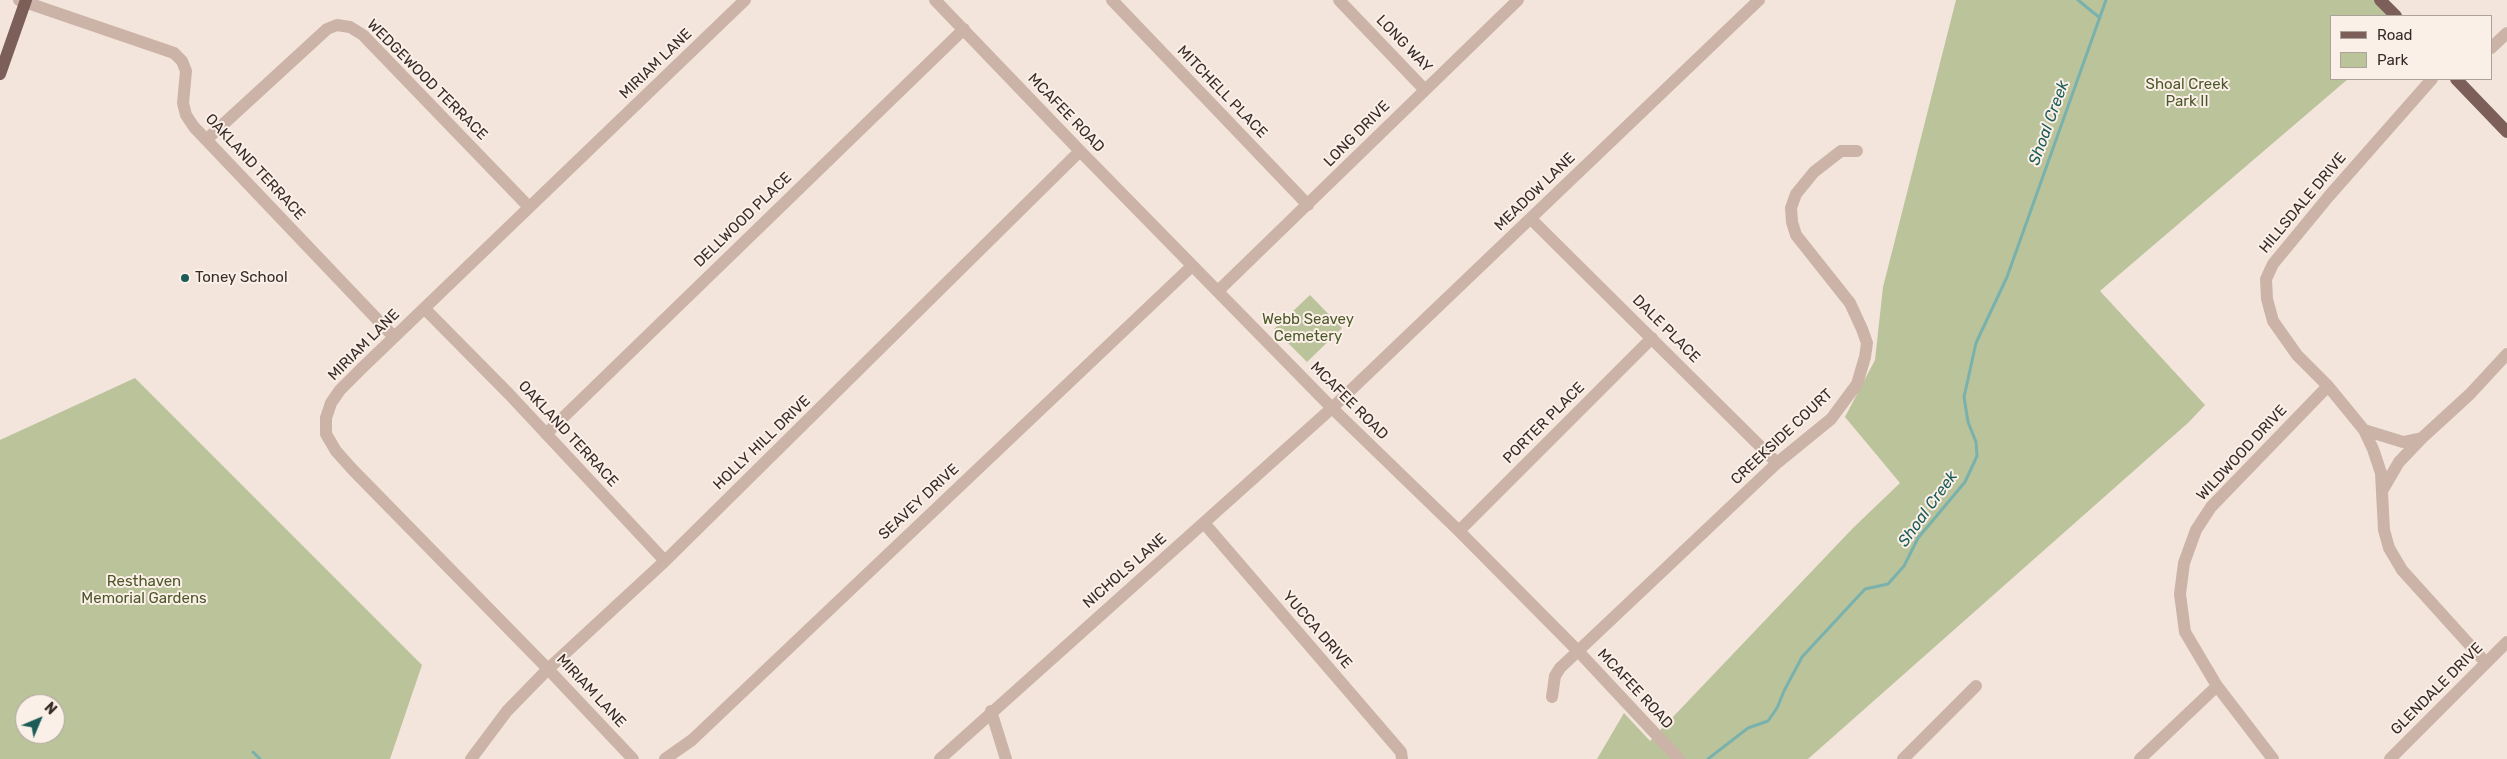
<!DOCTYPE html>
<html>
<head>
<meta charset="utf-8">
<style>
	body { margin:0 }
	#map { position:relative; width:2507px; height:759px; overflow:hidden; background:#f3e5dc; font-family:Rubik,sans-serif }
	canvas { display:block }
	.legend { position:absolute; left:2330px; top:15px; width:162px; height:65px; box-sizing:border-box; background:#fbf0e8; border:1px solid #ada19b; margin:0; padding:6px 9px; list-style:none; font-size:15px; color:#382b28 }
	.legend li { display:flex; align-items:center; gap:10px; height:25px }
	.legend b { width:25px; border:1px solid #ada19b }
	.north { position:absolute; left:15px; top:694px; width:50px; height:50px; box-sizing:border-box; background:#fbf0e8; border:1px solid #ada19b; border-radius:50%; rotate:45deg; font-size:14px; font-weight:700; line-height:20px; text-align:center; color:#382b28 }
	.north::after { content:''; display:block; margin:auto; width:18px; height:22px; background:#1b5c58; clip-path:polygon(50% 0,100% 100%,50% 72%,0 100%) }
</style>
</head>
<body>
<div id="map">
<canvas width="2507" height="759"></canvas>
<ul class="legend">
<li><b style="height:6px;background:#7b5f58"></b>Road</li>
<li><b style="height:14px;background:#bbc39b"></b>Park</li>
</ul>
<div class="north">N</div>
</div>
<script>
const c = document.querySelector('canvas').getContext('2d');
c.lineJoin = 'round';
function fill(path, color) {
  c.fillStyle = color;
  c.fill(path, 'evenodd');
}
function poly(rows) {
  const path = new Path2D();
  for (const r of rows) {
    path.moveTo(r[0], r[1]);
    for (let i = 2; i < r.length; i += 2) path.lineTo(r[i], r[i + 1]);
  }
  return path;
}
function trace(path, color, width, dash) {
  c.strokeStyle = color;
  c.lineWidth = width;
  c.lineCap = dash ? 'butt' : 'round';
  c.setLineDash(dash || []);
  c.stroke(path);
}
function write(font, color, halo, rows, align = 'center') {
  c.font = font + ' Rubik,sans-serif';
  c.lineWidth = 4;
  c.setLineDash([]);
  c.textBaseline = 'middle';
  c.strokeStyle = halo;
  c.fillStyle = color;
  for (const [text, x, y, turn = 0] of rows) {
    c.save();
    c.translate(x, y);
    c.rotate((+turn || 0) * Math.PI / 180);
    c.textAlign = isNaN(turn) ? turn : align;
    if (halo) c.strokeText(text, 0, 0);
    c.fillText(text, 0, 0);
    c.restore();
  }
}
fill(poly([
	[1956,0,2381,0,2397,16,2331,16,2331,79,2348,79,2100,291,2205,405,2189,422,1808,759,1597,759,1624,713,1650,741,1853,528,1900,483,1845,417,1875,360,1883,287],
	[1310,295,1342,328,1307,362,1274,329],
	[135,378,422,665,390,759,0,759,0,440],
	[25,704,55,704,55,734,25,734]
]), '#bbc39b');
trace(poly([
	[2078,0,2100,18],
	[253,752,260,759],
	[1708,759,1748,728,1768,721,1777,708,1784,691,1802,657,1865,589,1888,584,1904,566,1918,538,1965,482,1977,456,1976,442,1968,422,1964,397,1976,343,2007,277,2106,0]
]), '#79b2ad', 3);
trace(poly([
	[19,0,174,53,182,61,186,71,183,103,186,115,194,127,394,337],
	[935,0,1080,151,1332,408,1459,531,1578,651,1679,759],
	[1112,0,1308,205],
	[1339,0,1425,90],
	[2491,48,2507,33],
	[2432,79,2329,196,2273,264,2266,279,2267,299,2273,321,2297,355,2328,386,2364,430,2373,449,2381,473,2384,530,2389,548,2402,570,2486,663],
	[206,140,327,29,337,25,350,27,363,35,528,206],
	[1531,219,1777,463],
	[1218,291,1518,0],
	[425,309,509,394,665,561],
	[2364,430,2403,442,2422,438,2470,394,2507,354],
	[546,434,964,29],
	[2382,491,2399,462,2422,438],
	[1204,523,1401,752,1402,759],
	[1459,531,1652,338],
	[1552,697,1555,676,1560,668,1777,463,1831,419,1857,384,1865,357,1867,343,1862,329,1850,303,1796,235,1792,222,1791,208,1796,194,1814,172,1841,151,1857,151],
	[991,711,1006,759],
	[471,759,507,711,548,669,665,561,1080,151],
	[633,759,548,669,353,470,336,451,326,434,326,418,331,403,340,390,361,369,745,0],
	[665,759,692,740,1192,266],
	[940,759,1332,408,1759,0],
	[1903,759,1976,686],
	[2140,759,2217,686],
	[2273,759,2217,686,2185,632,2180,594,2184,563,2196,530,2211,507,2328,386],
	[2390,759,2507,642]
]), '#ccb3a7', 12);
trace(poly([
	[2380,0,2396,16],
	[0,74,26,0],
	[2456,79,2507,132]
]), '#7b5f58', 12);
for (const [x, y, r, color] of [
	[185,278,5,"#1b5c58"]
]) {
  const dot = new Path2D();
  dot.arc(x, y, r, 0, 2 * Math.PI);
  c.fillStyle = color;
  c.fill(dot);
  trace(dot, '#fbf0e8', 2);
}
write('15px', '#382b28', '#fbf0e8', [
	["LONG WAY",1404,44,46],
	["MIRIAM LANE",656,64,-44],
	["WEDGEWOOD TERRACE",427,80,45],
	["MITCHELL PLACE",1222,92,46],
	["MCAFEE ROAD",1066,113,46],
	["LONG DRIVE",1357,134,-45],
	["OAKLAND TERRACE",255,167,47],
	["MEADOW LANE",1535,192,-44],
	["HILLSDALE DRIVE",2303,203,-50],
	["DELLWOOD PLACE",743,220,-44],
	["DALE PLACE",1666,329,45],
	["MIRIAM LANE",364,345,-45],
	["MCAFEE ROAD",1349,401,45],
	["PORTER PLACE",1544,423,-45],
	["OAKLAND TERRACE",568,434,47],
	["CREEKSIDE COURT",1782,437,-43],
	["HOLLY HILL DRIVE",762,443,-44],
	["WILDWOOD DRIVE",2242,453,-47],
	["SEAVEY DRIVE",919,502,-43],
	["NICHOLS LANE",1125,571,-41],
	["YUCCA DRIVE",1317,630,49],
	["MCAFEE ROAD",1635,689,47],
	["GLENDALE DRIVE",2437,689,-45],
	["MIRIAM LANE",591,691,47]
]);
write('15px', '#4d582a', '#fbf0e8', [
	["Shoal Creek",2187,85],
	["Park II",2187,102],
	["Webb Seavey",1308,320],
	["Cemetery",1308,337],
	["Resthaven",144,582],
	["Memorial Gardens",144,599]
]);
write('15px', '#382b28', '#fbf0e8', [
	["Toney School",195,278]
], 'left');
write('italic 16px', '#1b5c58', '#fbf0e8', [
	["Shoal Creek",2049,123,-70],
	["Shoal Creek",1928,509,-54]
]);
</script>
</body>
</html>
